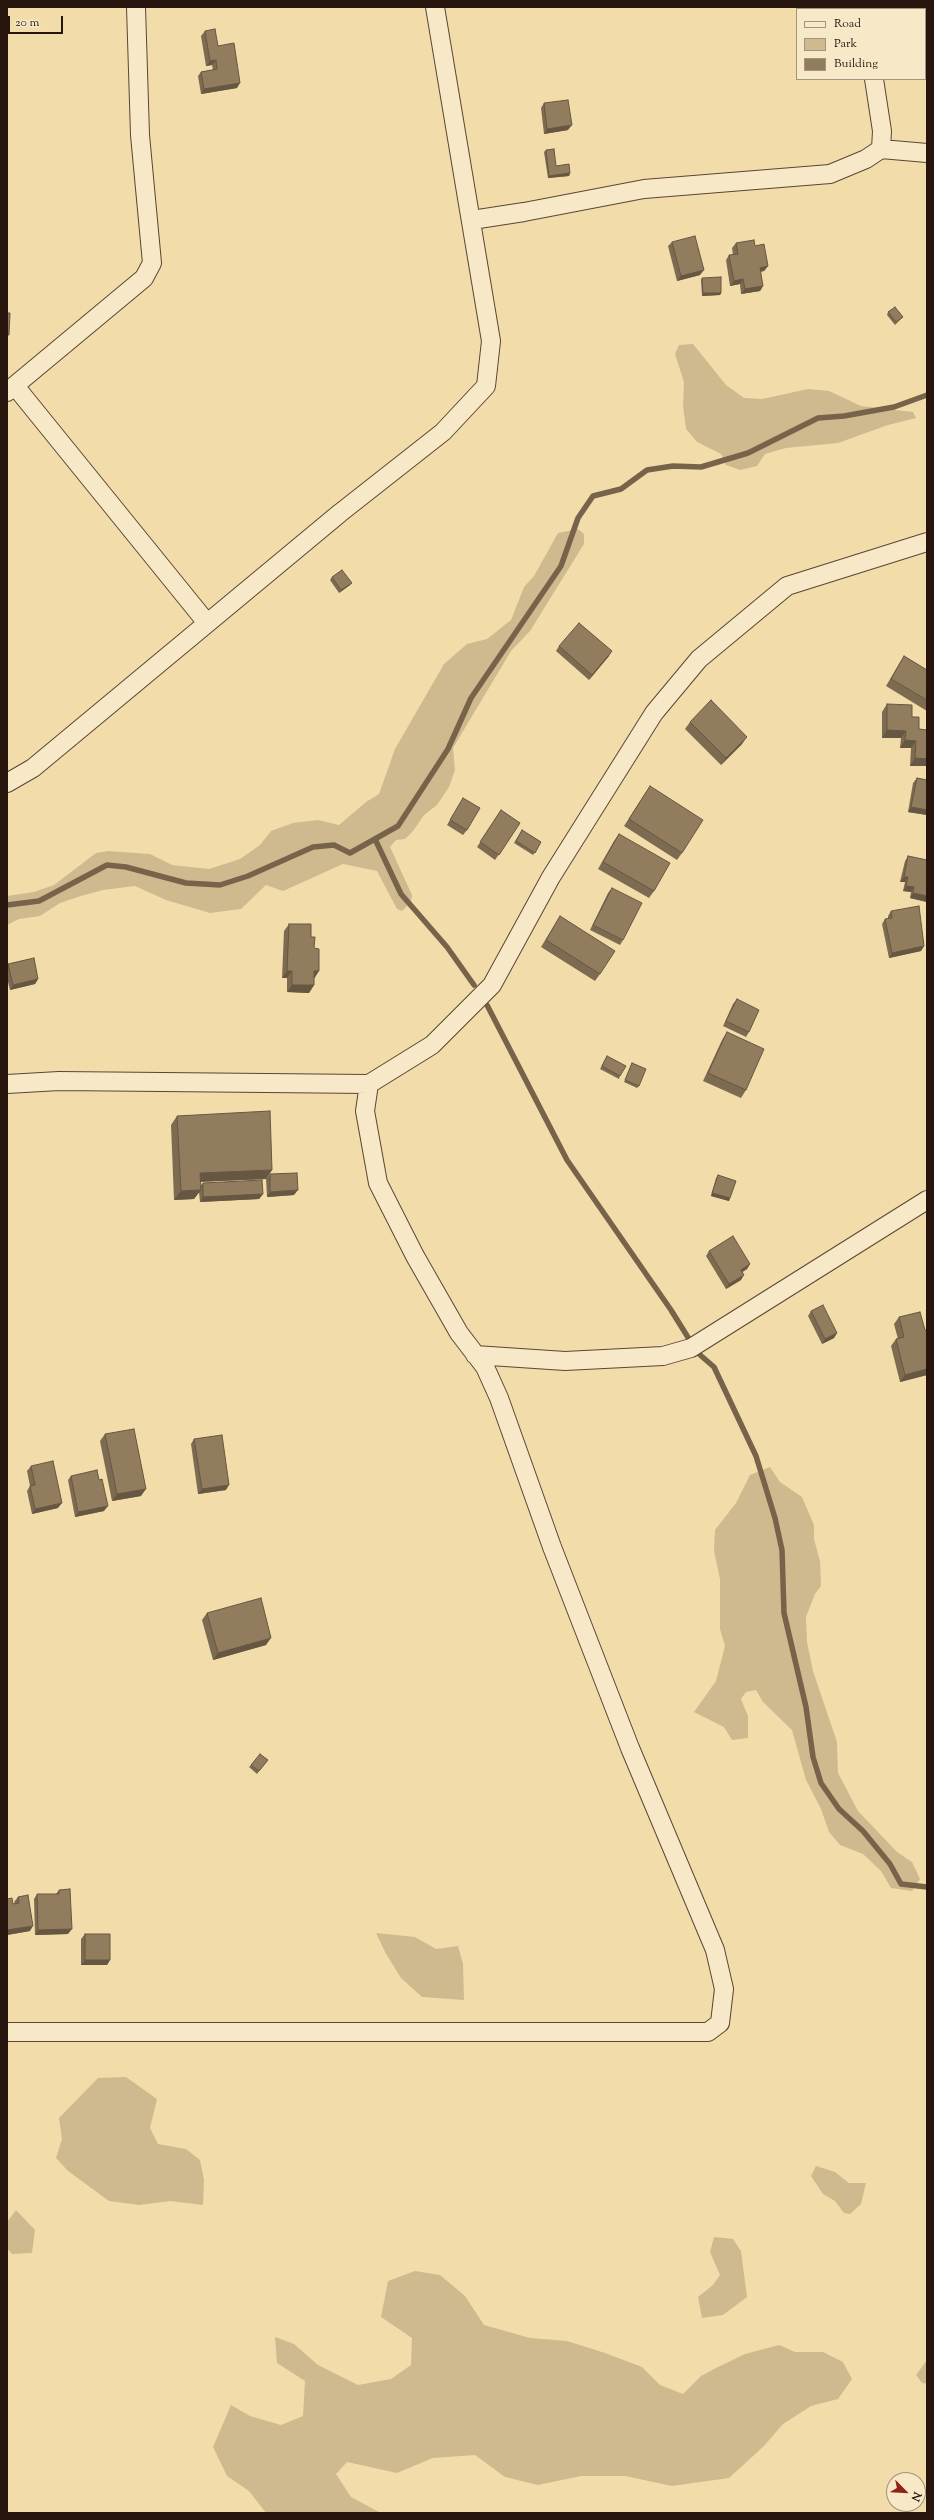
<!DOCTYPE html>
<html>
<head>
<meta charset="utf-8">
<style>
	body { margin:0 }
	#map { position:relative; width:934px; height:2520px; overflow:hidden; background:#f2dcaa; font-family:"Sorts Mill Goudy",serif }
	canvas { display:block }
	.frame { position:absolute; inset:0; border:8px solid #27140c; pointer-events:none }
	.legend { position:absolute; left:796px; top:8px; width:130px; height:72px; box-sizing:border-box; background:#f7e8c8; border:1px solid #a4937d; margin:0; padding:5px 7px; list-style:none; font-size:12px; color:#27140c }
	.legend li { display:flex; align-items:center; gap:8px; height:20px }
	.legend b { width:20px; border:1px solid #a4937d }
	.north { position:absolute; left:886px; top:2472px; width:40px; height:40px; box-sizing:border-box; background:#f7e8c8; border:1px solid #a4937d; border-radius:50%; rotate:114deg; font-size:11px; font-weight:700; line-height:16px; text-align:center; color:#27140c }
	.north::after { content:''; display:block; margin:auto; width:14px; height:18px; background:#8f2418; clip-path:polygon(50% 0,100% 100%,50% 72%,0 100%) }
	.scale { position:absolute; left:8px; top:16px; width:55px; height:18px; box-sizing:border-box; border:2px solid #27140c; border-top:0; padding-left:5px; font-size:12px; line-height:14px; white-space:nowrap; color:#27140c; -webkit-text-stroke:3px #f7e8c8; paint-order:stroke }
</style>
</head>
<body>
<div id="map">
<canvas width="934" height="2520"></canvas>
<div class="frame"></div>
<ul class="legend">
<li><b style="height:5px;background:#f7e8c8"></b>Road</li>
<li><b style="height:11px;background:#cfba8f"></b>Park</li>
<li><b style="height:11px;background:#917c5e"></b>Building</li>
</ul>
<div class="north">N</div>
<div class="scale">20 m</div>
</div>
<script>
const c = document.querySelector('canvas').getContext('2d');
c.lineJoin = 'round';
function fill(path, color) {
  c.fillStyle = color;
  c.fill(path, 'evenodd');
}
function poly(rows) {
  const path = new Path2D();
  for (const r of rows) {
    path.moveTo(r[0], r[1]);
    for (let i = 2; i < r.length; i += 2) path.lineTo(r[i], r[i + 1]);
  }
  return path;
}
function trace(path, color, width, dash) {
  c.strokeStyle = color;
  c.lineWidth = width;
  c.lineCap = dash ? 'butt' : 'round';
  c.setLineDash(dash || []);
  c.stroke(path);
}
fill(poly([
	[693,344,726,385,744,398,762,399,808,389,829,391,861,406,913,412,916,418,888,425,838,443,786,448,765,454,757,466,740,470,726,465,721,454,697,442,686,429,683,406,684,382,675,354,679,345],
	[578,529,584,534,584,544,530,631,511,651,453,748,455,770,449,787,437,805,424,815,413,831,405,839,396,840,390,847,412,895,411,902,402,911,397,909,377,871,343,864,283,891,266,885,241,909,210,913,166,900,135,886,103,890,81,896,60,903,40,916,19,919,7,925,7,896,34,892,54,885,96,853,108,851,150,854,172,865,209,869,240,859,260,845,271,831,293,823,318,820,339,825,366,802,379,794,395,749,444,664,467,644,487,639,511,620,524,587,534,576,558,533],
	[770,1467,780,1482,802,1497,814,1525,814,1539,820,1561,821,1586,815,1594,806,1617,807,1642,813,1671,837,1742,838,1773,858,1811,897,1852,912,1862,920,1879,912,1891,891,1888,881,1871,863,1854,840,1845,829,1832,821,1809,806,1780,792,1730,763,1702,756,1690,746,1692,741,1699,748,1716,748,1738,732,1740,724,1727,694,1712,716,1681,725,1646,720,1629,720,1579,714,1551,715,1530,736,1503,750,1475],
	[376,1933,415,1937,436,1949,458,1946,463,1964,464,2000,422,1997,401,1978,385,1952],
	[126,2077,157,2099,150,2128,158,2144,186,2149,200,2160,204,2180,203,2205,170,2201,139,2205,109,2201,68,2171,56,2158,62,2139,59,2118,98,2078],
	[816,2166,835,2172,849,2183,866,2183,861,2204,850,2214,844,2213,835,2201,823,2194,811,2176],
	[16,2210,35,2230,32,2253,12,2254,7,2248,7,2222],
	[714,2237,733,2239,741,2251,747,2297,723,2315,702,2318,698,2297,713,2285,720,2275,710,2252],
	[415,2271,440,2275,465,2296,484,2325,530,2338,567,2341,605,2353,642,2367,660,2385,683,2394,701,2376,714,2369,745,2354,779,2345,795,2352,823,2352,843,2362,852,2379,838,2399,811,2406,783,2424,764,2446,729,2478,672,2486,625,2476,581,2476,538,2485,505,2477,475,2455,433,2458,397,2473,347,2462,336,2474,351,2497,381,2513,266,2513,249,2491,227,2476,213,2447,231,2405,250,2416,281,2425,303,2416,305,2381,277,2363,275,2337,294,2344,318,2365,358,2385,391,2379,411,2365,412,2338,381,2317,388,2281],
	[927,2360,927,2384,922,2383,916,2375]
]), '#cfba8f');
trace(poly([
	[375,839,401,894,447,947,474,985],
	[7,905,39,901,107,865,126,867,186,883,220,885,248,876,313,847,334,845,350,853,398,826,448,749,471,698,561,566,578,518,593,496,621,489,647,470,673,466,701,467,748,453,818,418,844,416,894,407,927,395],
	[487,1005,567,1160,671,1310,689,1339],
	[699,1354,714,1367,756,1456,775,1518,782,1550,784,1613,806,1707,813,1757,821,1783,839,1809,863,1831,890,1864,901,1884,927,1887]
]), '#77634a', 5.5);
const minor = poly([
	[874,79,882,131,881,149],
	[472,220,524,212,644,189,830,174,866,159,881,149,927,153],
	[15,386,207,623],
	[7,392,144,278,152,263,140,135,136,7],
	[7,783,33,768,340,513,443,432,486,386,491,341,435,7],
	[7,1084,59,1081,369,1084,432,1045,492,985,551,877,654,713,699,659,787,586,927,542],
	[475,1355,565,1361,663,1356,691,1348,927,1200],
	[7,2032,708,2032,720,2023,724,1989,715,1950,630,1748,552,1547,499,1398,485,1367,459,1333,415,1256,378,1183,365,1111,369,1084]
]);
trace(minor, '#5a4634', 20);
trace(minor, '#f7e8c8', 18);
fill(poly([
	[205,31,218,46,237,88,201,94,198,76,201,72,213,70,212,65,206,66,201,36],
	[544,103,568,130,544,134,541,108],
	[546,150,556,166,570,173,569,176,548,178,544,152],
	[672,242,700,275,677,281,668,246],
	[736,243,755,246,768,266,764,271,760,272,763,286,760,291,741,294,740,284,730,286,726,260,729,255,733,255,732,248],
	[702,278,721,293,720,295,702,296,701,280],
	[888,312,903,317,895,325,887,315],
	[332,577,350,585,339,593,330,580],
	[559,646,609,656,589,680,556,651],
	[904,656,927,670,927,711,886,686,899,664],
	[887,704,912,717,919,729,927,730,927,766,910,766,911,748,900,748,901,738,882,738,882,712],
	[690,722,742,744,721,765,685,729],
	[917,778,927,815,908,812,913,783],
	[650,786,682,853,677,860,624,826],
	[463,798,467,830,463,835,447,825],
	[501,810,520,823,495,860,477,847],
	[522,830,541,842,533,855,514,843],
	[619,834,654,891,649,898,598,869,614,841],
	[908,856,927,902,910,898,911,892,903,891,905,882,900,882,905,861],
	[612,888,623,940,620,945,590,930,608,893],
	[891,911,924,946,921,951,889,958,882,924,885,919,888,919,888,916],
	[560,916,600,974,595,981,541,947],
	[289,924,311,937,314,978,314,985,309,993,287,992,287,978,282,978,284,931],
	[8,964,38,979,35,984,10,990,7,978,7,966],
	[737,999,749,1032,746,1037,723,1026,733,1004],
	[727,1032,746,1090,741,1098,703,1081,722,1040],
	[607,1056,620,1076,619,1079,600,1069],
	[632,1063,639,1086,637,1088,624,1082,631,1066],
	[177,1116,272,1170,266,1179,200,1182,200,1186,203,1183,263,1194,259,1199,200,1202,199,1192,194,1199,174,1200,171,1125],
	[270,1174,294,1195,267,1197,266,1179],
	[718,1175,730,1198,729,1201,711,1196,716,1178],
	[709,1251,750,1264,747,1269,742,1272,741,1280,726,1289,706,1256],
	[811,1311,837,1333,834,1338,822,1344,808,1316],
	[899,1317,925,1330,927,1330,927,1375,900,1382,891,1346,896,1339,898,1339,894,1324],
	[105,1434,141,1496,112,1501,100,1441],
	[194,1439,226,1490,198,1494,191,1444],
	[31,1466,58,1508,32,1514,27,1491,30,1486,27,1471],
	[71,1476,99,1480,104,1511,75,1517,68,1480],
	[207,1613,266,1645,213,1660,202,1620],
	[268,1760,257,1774,249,1767,251,1765],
	[59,1890,68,1934,35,1935,34,1899,37,1894,56,1894],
	[18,1897,30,1931,7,1935,7,1899,13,1904,15,1903,14,1902],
	[85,1934,110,1960,107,1965,81,1965,81,1939]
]), '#7d6b51');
fill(poly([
	[216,60,212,65,206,66,210,61],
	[240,83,237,88,201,94,204,89],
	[572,125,568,130,544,134,547,129],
	[570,173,569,176,548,178,549,176],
	[768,266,764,271,756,272,760,268],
	[704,270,700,275,677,281,681,276],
	[743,279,740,284,730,286,734,281],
	[763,286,760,291,741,294,745,289],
	[703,293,721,293,720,295,702,296],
	[352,583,350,585,339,593,341,590],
	[612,651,609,656,589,680,592,675],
	[887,730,906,731,901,738,882,738],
	[747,737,742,744,721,765,726,758],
	[905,740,916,741,911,748,900,748],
	[915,758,927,759,927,766,910,766],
	[911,807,927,810,927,815,908,812],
	[904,877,908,877,905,882,900,882],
	[906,886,914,887,911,892,903,891],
	[913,893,927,896,927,902,910,898],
	[924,946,921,951,889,958,892,953],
	[287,971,292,971,287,978,282,978],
	[314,971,319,971,314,979],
	[38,979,35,984,10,990,13,985],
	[292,985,314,985,309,993,287,992],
	[272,1170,266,1179,193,1182,200,1173],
	[201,1190,194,1199,174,1200,181,1191],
	[298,1190,294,1195,267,1197,270,1192],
	[712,1193,730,1198,729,1201,711,1196],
	[263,1194,259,1199,200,1202,203,1197],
	[750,1264,747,1269,738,1275,741,1270],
	[744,1275,741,1280,726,1289,729,1284],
	[837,1333,834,1338,822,1344,825,1339],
	[927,1369,927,1375,900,1382,905,1375],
	[229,1485,226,1490,198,1494,202,1489],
	[146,1489,141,1496,112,1501,117,1494],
	[62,1503,58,1508,32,1514,35,1509],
	[108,1506,104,1511,75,1517,78,1512],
	[271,1638,266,1645,213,1660,218,1653],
	[33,1926,30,1931,7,1935,7,1930],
	[72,1929,68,1934,35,1935,38,1930],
	[85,1960,110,1960,107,1965,81,1965]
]), '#665742');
const building = poly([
	[215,29,218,46,234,43,240,83,204,89,201,72,217,69,216,60,210,61,205,31,215,29],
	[568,100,572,125,547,129,544,103,568,100],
	[554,149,556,166,569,164,570,173,549,176,546,150,554,149],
	[695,236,704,270,681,276,672,242,695,236],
	[754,240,755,246,764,244,768,266,760,268,763,286,745,289,743,279,734,281,729,255,738,254,736,243,754,240],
	[721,277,721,293,703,293,702,278,721,277],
	[895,307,903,317,896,322,888,312,895,307],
	[7,313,10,313,9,335,7,335,7,313],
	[342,570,352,583,341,590,332,577,342,570],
	[579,623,612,651,592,675,559,646,579,623],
	[904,656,927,670,927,700,891,679,904,656],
	[711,700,747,737,726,758,690,722,711,700],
	[887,704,912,705,912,717,919,717,919,729,927,730,927,759,915,758,916,741,905,740,906,731,887,730,887,704],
	[917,778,927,780,927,810,911,807,917,778],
	[650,786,703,820,682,853,629,819,650,786],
	[463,798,480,808,467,830,450,820,463,798],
	[501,810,520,823,499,855,480,842,501,810],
	[522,830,541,842,535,853,516,841,522,830],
	[619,834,670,863,654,891,603,862,619,834],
	[908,856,927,860,927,896,913,893,914,887,906,886,908,877,904,877,908,856],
	[612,888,642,903,623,940,593,925,612,888],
	[919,906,924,946,892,953,885,919,892,918,891,911,919,906],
	[560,916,615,951,600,974,546,940,560,916],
	[289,924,311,924,311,937,315,937,314,948,319,949,319,971,314,971,314,985,292,985,292,971,287,971,289,924],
	[34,958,38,979,13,985,8,964,34,958],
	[737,999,759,1010,749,1032,726,1021,737,999],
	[727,1032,764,1049,746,1090,708,1073,727,1032],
	[607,1056,626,1066,620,1076,602,1066,607,1056],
	[632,1063,646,1069,639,1086,625,1080,632,1063],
	[270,1111,272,1170,200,1173,201,1190,181,1191,177,1116,270,1111],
	[297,1173,298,1190,270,1192,270,1174,297,1173],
	[718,1175,736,1181,730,1198,712,1193,718,1175],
	[262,1180,263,1194,203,1197,203,1183,262,1180],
	[733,1236,750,1264,741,1270,744,1275,729,1284,709,1251,733,1236],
	[823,1305,837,1333,825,1339,811,1311,823,1305],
	[920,1312,925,1330,927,1330,927,1369,905,1375,896,1339,904,1337,899,1317,920,1312],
	[134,1429,146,1489,117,1494,105,1434,134,1429],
	[222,1435,229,1485,202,1489,194,1439,222,1435],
	[53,1461,62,1503,35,1509,30,1486,35,1485,31,1466,53,1461],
	[97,1470,99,1480,102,1479,108,1506,78,1512,71,1476,97,1470],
	[261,1598,271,1638,218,1653,207,1613,261,1598],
	[260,1754,268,1760,259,1771,251,1765,260,1754],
	[70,1889,72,1929,38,1930,37,1894,59,1894,59,1890,70,1889],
	[28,1895,33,1926,7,1930,7,1899,12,1898,13,1904,19,1903,18,1897,28,1895],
	[85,1934,110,1934,110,1960,85,1960,85,1934]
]);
fill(building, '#917c5e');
trace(building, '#665742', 1);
</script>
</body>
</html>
